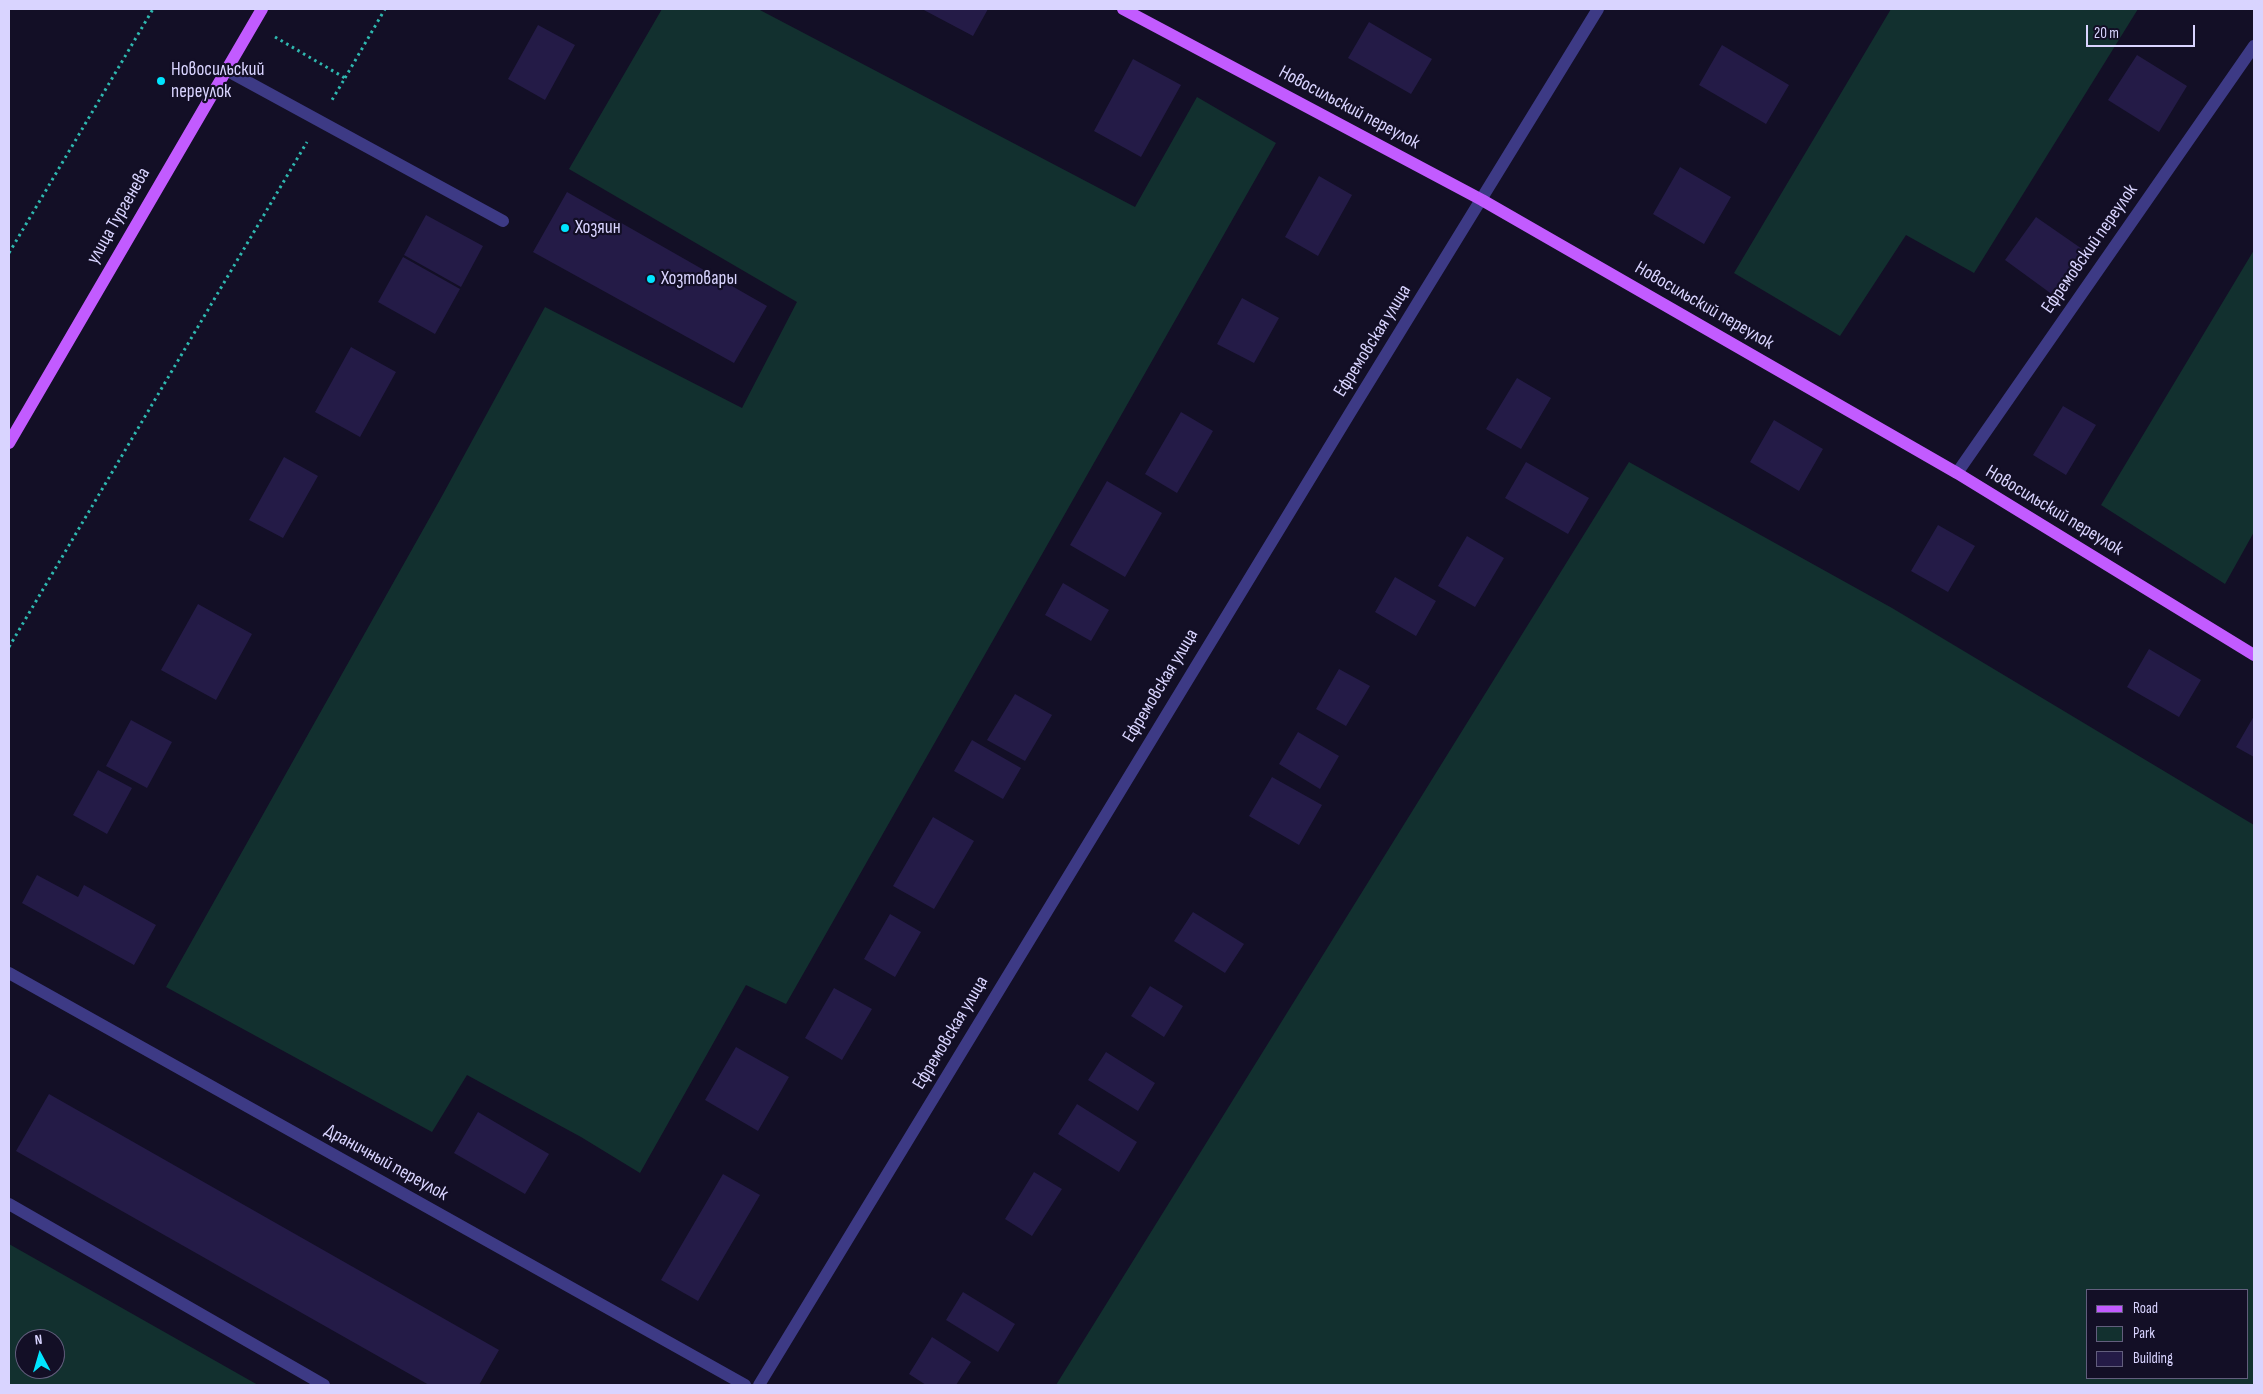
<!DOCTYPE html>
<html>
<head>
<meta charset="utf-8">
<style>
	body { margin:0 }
	#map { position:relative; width:2263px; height:1394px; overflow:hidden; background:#130f26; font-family:"Sofia Sans Condensed",sans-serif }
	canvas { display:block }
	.frame { position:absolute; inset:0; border:10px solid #d9d4ff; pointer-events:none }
	.legend { position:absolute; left:2086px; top:1289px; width:162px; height:90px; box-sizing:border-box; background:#130f26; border:1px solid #625e7d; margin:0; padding:6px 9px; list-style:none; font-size:15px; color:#d9d4ff }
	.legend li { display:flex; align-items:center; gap:10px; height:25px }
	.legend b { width:25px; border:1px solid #625e7d }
	.north { position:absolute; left:15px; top:1329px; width:50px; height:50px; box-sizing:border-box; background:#130f26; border:1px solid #625e7d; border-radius:50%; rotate:354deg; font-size:14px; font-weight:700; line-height:20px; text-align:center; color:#d9d4ff }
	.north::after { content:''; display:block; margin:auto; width:18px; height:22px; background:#00e5ff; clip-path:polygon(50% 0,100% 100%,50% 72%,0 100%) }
	.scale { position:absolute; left:2086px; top:25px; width:109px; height:22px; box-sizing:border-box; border:2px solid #d9d4ff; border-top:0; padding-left:6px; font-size:15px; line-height:18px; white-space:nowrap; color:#d9d4ff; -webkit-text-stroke:4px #130f26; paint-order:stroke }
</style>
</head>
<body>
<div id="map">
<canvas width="2263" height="1394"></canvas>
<div class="frame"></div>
<ul class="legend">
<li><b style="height:6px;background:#c25bff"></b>Road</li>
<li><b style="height:14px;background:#12302f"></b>Park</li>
<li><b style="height:14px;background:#241b47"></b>Building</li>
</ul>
<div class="north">N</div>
<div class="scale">20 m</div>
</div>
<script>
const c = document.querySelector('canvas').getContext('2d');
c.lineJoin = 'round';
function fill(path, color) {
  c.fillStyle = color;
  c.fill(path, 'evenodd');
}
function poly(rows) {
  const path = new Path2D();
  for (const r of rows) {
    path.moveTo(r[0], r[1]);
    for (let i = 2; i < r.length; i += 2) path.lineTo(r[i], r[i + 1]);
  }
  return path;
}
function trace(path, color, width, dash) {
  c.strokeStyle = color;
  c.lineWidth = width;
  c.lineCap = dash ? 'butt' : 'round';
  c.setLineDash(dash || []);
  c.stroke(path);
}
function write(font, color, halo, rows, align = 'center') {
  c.font = font + ' "Sofia Sans Condensed",sans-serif';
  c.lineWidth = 4.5;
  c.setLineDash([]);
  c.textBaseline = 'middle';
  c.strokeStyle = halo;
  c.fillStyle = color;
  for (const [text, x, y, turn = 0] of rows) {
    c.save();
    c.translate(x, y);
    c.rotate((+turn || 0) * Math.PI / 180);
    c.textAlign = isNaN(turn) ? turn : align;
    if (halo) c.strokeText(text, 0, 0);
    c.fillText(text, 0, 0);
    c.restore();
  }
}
fill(poly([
	[662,9,758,9,1135,207,1197,97,1276,143,786,1004,746,985,640,1173,581,1137,467,1075,432,1132,166,987,442,496,545,307,742,408,797,302,569,169],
	[1891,9,2138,9,1974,273,1906,235,1840,336,1734,273],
	[2254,250,2254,532,2225,584,2101,505],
	[1629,462,1892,608,2254,825,2254,1385,1056,1385],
	[2247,1290,2247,1378,2087,1378,2087,1290],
	[9,1244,258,1385,9,1385],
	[25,1339,55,1339,55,1369,25,1369]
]), '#12302f');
fill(poly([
	[922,9,988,9,973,36],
	[1369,22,1432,59,1411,94,1348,58],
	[538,25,575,45,545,100,508,79],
	[1722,45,1789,85,1766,124,1699,85],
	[2137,55,2187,86,2159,132,2108,100],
	[1133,59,1181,85,1141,157,1094,131],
	[1680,167,1731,197,1704,244,1653,214],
	[1319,176,1352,195,1318,256,1285,237],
	[567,192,767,306,734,363,533,252],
	[426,215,483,246,461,287,404,255],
	[2036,217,2085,251,2053,295,2005,260],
	[403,257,460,289,435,334,378,302],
	[1242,298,1279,318,1254,363,1217,344],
	[351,347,396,372,360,437,315,412],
	[1517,378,1551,398,1521,449,1486,429],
	[2063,406,2096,425,2066,475,2033,455],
	[1181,412,1213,431,1177,493,1145,474],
	[1774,420,1823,449,1799,491,1750,462],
	[284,457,318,476,283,538,249,520],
	[1526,462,1589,498,1568,534,1505,498],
	[1107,481,1162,513,1125,577,1070,545],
	[1938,525,1975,546,1948,592,1911,571],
	[1467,536,1504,558,1475,607,1438,586],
	[1395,577,1436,601,1416,636,1375,612],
	[1063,583,1109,610,1091,641,1045,615],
	[198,604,252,634,216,700,161,670],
	[2149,649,2201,680,2179,717,2127,687],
	[1339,669,1370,686,1346,726,1316,709],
	[1015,694,1052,715,1025,761,987,740],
	[2254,716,2254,757,2236,747],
	[131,720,172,742,147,788,106,766],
	[1298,732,1339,756,1320,789,1279,764],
	[972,740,1021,768,1003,799,954,771],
	[98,770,132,788,107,834,73,815],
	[1272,777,1322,805,1299,845,1249,816],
	[933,817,974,841,934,909,893,886],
	[37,875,78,897,84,885,156,925,134,965,22,903],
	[1193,912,1244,944,1225,973,1174,941],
	[890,914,921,932,895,977,864,959],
	[1150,986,1183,1006,1164,1037,1131,1016],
	[834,988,872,1009,842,1060,805,1038],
	[736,1047,789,1077,758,1131,705,1100],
	[1106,1052,1155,1083,1138,1111,1088,1080],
	[49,1094,499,1350,479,1385,429,1385,16,1151],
	[1077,1104,1137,1142,1119,1172,1058,1134],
	[478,1112,549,1154,525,1194,454,1153],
	[1034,1172,1062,1189,1032,1236,1005,1219],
	[723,1174,760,1195,698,1301,661,1280],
	[963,1292,1015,1324,998,1352,946,1320],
	[932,1337,971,1362,956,1385,926,1385,909,1374]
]), '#241b47');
trace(poly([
	[275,37,345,78,332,100],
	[345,78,385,9],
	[9,253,153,9],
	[9,647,307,142]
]), '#2fb8b0', 3, [2.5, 4]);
trace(poly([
	[226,70,503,221],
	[9,1204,324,1385]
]), '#3d3a85', 12);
trace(poly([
	[1957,473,2254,46],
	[9,973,745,1385],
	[759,1385,1350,413,1598,9]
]), '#3d3a85', 12);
trace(poly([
	[1123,9,1482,200,1957,473,2254,655],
	[9,443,262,9]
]), '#c25bff', 12);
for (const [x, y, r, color] of [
	[161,81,5,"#00e5ff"],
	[565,228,5,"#00e5ff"],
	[651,279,5,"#00e5ff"]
]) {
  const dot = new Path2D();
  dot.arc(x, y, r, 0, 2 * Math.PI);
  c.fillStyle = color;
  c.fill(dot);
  trace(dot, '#130f26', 2);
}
write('19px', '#d9d4ff', '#130f26', [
	["Новосильский",171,70],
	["переулок",171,92],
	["Хозяин",575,228],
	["Хозтовары",661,279]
], 'left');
write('19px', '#d9d4ff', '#130f26', [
	["Новосильский переулок",1349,108,28],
	["улица Тургенева",119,216,-60],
	["Ефремовский переулок",2090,249,-55],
	["Новосильский переулок",1704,306,30],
	["Ефремовская улица",1373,341,-58],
	["Новосильский переулок",2054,511,31],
	["Ефремовская улица",1161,686,-59],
	["Ефремовская улица",951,1033,-59],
	["Драничный переулок",386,1163,29]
]);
</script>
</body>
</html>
